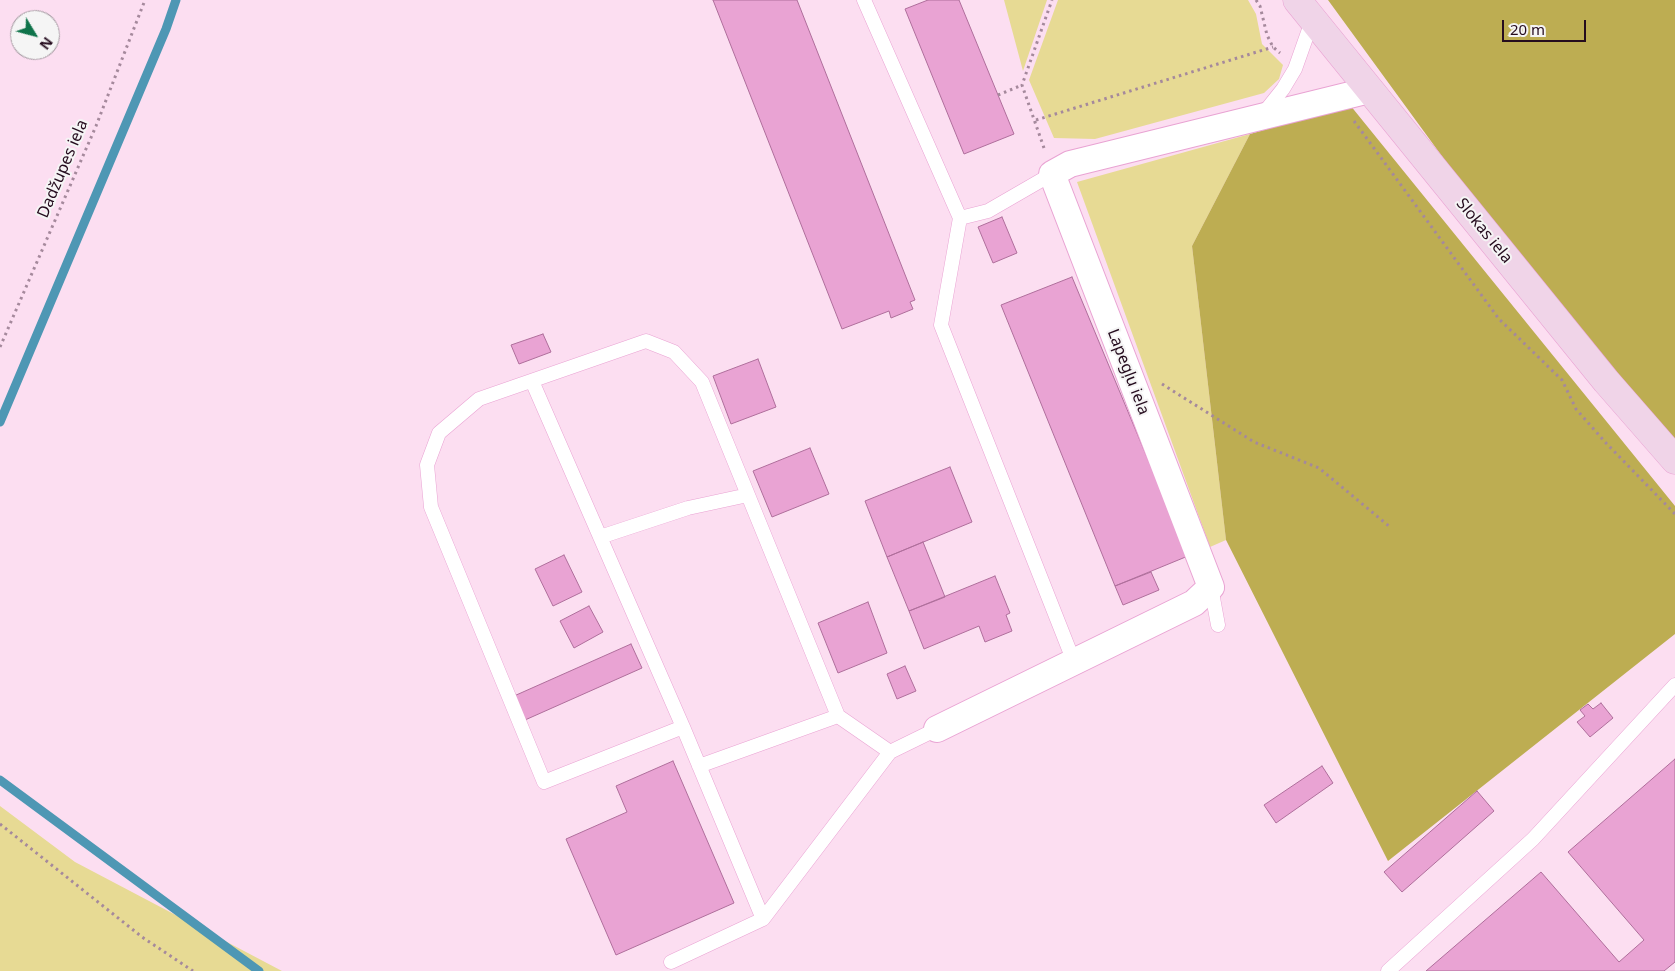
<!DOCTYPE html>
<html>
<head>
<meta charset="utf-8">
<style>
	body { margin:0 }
	#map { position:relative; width:1675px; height:971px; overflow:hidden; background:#fcdef1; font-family:"Noto Sans",sans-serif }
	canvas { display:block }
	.north { position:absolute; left:10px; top:10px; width:50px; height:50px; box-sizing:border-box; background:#f5f5f5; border:1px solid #a2989f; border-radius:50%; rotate:127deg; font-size:14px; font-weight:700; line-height:20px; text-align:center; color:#250c1e }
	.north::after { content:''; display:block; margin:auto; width:18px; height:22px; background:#0f734a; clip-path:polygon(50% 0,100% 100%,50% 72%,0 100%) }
	.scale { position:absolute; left:1502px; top:20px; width:84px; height:22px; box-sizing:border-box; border:2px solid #250c1e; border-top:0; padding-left:6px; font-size:15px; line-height:18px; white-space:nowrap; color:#250c1e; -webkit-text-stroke:4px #f5f5f5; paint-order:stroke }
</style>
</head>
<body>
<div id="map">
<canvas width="1675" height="971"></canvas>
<div class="north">N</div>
<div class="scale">20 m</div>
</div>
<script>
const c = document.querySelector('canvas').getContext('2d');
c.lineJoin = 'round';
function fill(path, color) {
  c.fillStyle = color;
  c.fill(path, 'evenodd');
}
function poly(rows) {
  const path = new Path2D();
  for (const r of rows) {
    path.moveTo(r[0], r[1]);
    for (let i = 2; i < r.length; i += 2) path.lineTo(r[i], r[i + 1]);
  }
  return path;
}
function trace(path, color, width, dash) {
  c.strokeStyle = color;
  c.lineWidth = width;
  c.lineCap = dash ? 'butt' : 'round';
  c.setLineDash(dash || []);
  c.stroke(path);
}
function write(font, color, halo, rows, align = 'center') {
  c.font = font + ' "Noto Sans",sans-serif';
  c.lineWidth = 4;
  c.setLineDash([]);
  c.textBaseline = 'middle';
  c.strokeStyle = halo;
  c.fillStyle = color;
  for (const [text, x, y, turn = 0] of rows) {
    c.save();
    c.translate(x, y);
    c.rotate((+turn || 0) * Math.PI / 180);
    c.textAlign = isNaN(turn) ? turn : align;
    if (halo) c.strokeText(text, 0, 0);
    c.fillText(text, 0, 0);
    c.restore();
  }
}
fill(poly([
	[1004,0,1047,0,1023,71],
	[1058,0,1248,0,1256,14,1262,44,1283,65,1279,79,1264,93,1095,139,1054,138,1029,80],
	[1250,134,1192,246,1226,540,1210,547,1077,182],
	[0,806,75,862,282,971,0,971]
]), '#e7da94');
fill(poly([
	[1328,0,1675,0,1675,460,1606,381],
	[1350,105,1675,506,1675,634,1388,861,1226,540,1192,246,1250,134]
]), '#bdad52');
trace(poly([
	[0,422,166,29,176,0],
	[0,780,259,971]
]), '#4e97b4', 9);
const building = poly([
	[713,0,797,0,915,300,910,302,913,309,891,318,889,311,842,329,713,0],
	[928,0,959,0,1014,134,964,154,905,9,928,0],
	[1002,217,1017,253,993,263,978,227,1002,217],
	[1072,277,1188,556,1115,586,1001,305,1072,277],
	[543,334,551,352,519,364,511,345,543,334],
	[758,359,776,407,731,424,713,376,758,359],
	[810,448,829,494,772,517,753,471,810,448],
	[950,467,972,522,887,557,865,501,950,467],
	[923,542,945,597,909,611,887,557,923,542],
	[564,555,582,592,553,606,535,569,564,555],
	[1151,572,1159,590,1123,605,1115,586,1151,572],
	[995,576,1010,613,1006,615,1012,631,985,642,979,626,924,649,909,611,995,576],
	[868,602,887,653,838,673,818,623,868,602],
	[589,606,603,632,574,648,560,621,589,606],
	[631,644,642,668,525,720,514,696,631,644],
	[905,666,916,691,897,699,887,674,905,666],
	[1601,703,1613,718,1590,737,1577,722,1585,716,1580,710,1588,704,1593,709,1601,703],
	[1675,759,1675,962,1664,971,1426,971,1541,872,1619,962,1644,940,1568,852,1675,759],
	[673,761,734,903,616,955,566,839,627,812,616,786,673,761],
	[1322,766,1333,783,1276,823,1264,805,1322,766],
	[1477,791,1494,811,1402,892,1384,872,1477,791]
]);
fill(building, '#e9a3d3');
trace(building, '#af6e9b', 1);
const service = poly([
	[864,0,960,218],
	[1263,114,1283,89,1295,69,1312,21],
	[1052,174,988,211,960,218,941,325,1074,662],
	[532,381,683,727,544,782,431,507,427,465,439,433,479,399,646,341,674,352,702,382,838,716,890,752,937,729],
	[600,537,688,508,748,495],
	[1211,587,1218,625],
	[683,727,763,919],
	[699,766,838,716],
	[671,962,763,919,890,752],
	[1388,971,1533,839,1675,685]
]);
const minor = poly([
	[937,729,1194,603,1211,587,1052,174,1070,164,1370,90]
]);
const secondary = poly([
	[1297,0,1606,381,1675,460]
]);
trace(service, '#e9a3d3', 15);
trace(minor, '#e9a3d3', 28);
trace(secondary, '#e9a3d3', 29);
trace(poly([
	[1256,0,1260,6,1267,35,1273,47,1280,53],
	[998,95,1022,85],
	[1036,120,1273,47],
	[1354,121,1499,319,1562,380,1576,409,1606,443,1675,514],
	[1044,148,1022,85,1052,0],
	[0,347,96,126,145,0],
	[1162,384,1254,442,1319,468,1390,527],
	[0,824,142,937,193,971]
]), '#a5899c', 3, [2.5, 4]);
trace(service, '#fff', 14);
trace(minor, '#fff', 26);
trace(secondary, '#f0d4e8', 28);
write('16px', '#250c1e', '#f5f5f5', [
	["Dadžupes iela",63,169,-67],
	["Slokas iela",1484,231,51],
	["Lapegļu iela",1128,372,69]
]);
</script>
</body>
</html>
